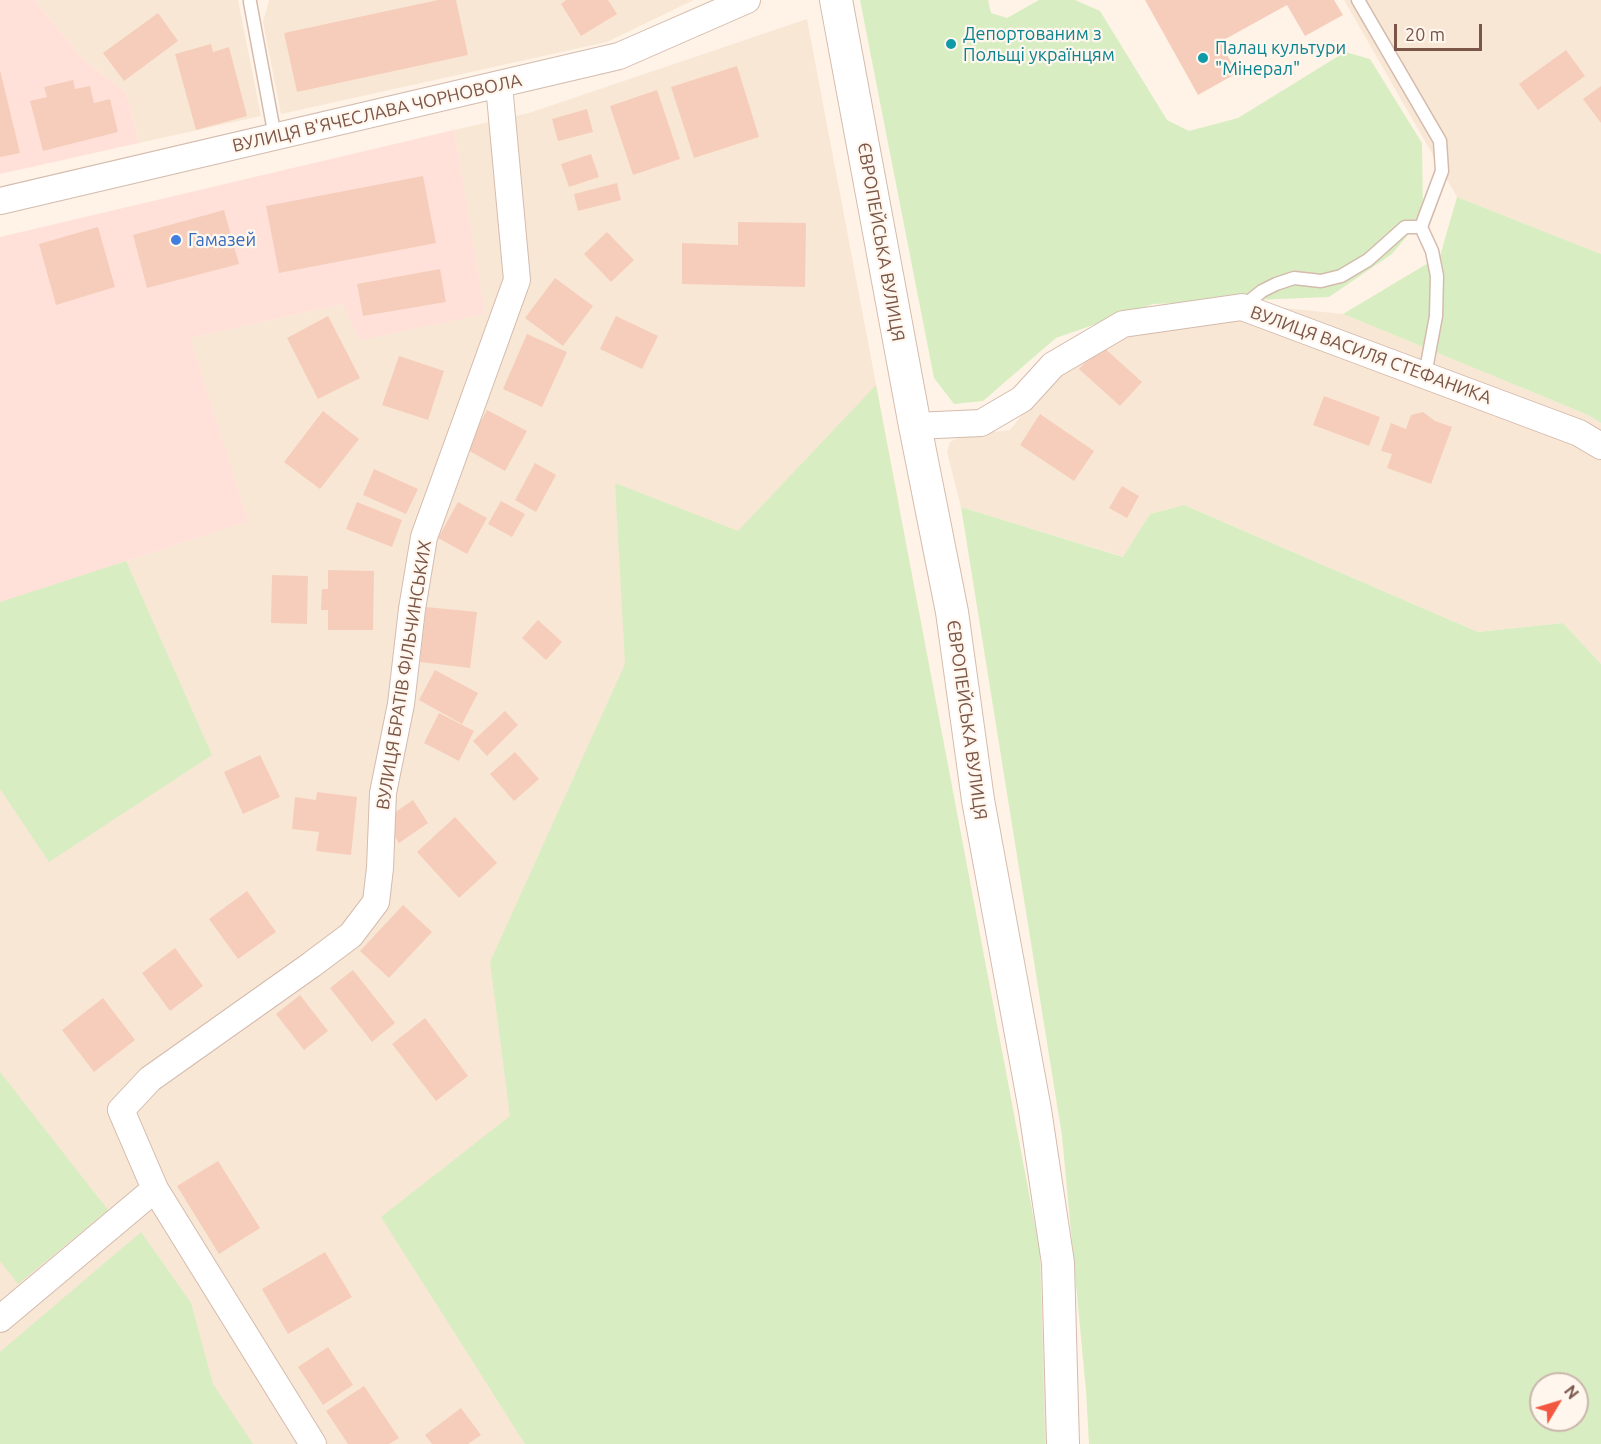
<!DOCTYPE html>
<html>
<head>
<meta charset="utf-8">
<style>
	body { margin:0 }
	#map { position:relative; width:1601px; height:1444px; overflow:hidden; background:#fef3e6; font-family:Ubuntu,sans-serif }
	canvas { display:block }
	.north { position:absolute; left:1529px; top:1372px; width:60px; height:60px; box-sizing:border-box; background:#fff7ee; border:2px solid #cab6ac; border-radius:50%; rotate:52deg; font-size:16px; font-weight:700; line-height:24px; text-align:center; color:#7a5548 }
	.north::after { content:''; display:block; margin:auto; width:21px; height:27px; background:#f25841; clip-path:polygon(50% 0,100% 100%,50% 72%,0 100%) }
	.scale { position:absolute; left:1394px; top:24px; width:88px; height:27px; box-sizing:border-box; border:3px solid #7a5548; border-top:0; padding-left:8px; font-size:18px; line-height:21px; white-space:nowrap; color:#7a5548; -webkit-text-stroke:4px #fff7ee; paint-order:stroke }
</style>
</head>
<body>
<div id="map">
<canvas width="1601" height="1444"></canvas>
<div class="north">N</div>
<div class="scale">20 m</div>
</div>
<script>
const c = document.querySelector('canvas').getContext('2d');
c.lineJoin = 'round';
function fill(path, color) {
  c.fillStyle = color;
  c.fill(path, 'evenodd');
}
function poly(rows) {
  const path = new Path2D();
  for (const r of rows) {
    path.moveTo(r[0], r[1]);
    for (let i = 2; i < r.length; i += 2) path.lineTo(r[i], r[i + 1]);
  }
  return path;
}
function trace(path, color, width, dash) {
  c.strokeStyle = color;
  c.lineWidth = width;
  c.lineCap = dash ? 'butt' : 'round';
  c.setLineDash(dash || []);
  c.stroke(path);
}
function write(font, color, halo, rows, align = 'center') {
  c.font = font + ' Ubuntu,sans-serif';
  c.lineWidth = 4.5;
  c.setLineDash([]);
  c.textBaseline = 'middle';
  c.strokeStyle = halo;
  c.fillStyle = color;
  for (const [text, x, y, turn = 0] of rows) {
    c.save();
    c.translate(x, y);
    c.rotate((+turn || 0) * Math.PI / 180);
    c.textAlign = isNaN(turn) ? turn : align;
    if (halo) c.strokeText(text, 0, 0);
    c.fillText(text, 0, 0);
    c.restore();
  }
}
fill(poly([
	[34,0,238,0,261,116,139,143,126,92,84,60],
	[269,0,694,0,607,42,281,114,263,22],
	[1344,0,1601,0,1601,254,1457,197],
	[807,19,1040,1252,1047,1444,0,1444,0,603,247,521,189,338,343,304,484,314,454,130,529,113],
	[1274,307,1343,314,1588,415,1601,423,1601,664,1563,623,1478,632,1184,505,1150,514,1124,557,961,507,947,452,950,442,961,436,1010,430,1057,370,1121,332]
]), '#f9e7d6');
fill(poly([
	[0,0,34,0,84,60,126,92,139,143,0,174],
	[454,130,485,314,360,340,343,304,190,338,248,521,0,603,0,237]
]), '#ffe1d9');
fill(poly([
	[860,0,988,0,991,13,1007,18,1039,0,1075,0,1100,11,1167,120,1189,131,1238,118,1345,52,1370,59,1422,143,1423,217,1392,254,1329,297,1153,304,1056,338,983,401,954,404,934,378],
	[1457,197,1601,254,1601,423,1588,415,1343,314,1440,256],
	[876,385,1040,1252,1045,1444,525,1444,381,1217,510,1116,490,962,625,664,615,483,738,531],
	[1184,505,1478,632,1563,623,1601,664,1601,1444,1089,1444,1086,1391,1062,1136,961,507,1123,557,1150,514],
	[1541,1384,1577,1384,1577,1420,1541,1420],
	[126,561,212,755,49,862,0,789,0,602],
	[0,1072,108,1210,18,1284,0,1261],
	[141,1232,191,1303,213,1384,253,1444,0,1444,0,1352]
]), '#d8eec2');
fill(poly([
	[438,0,456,0,468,55,297,92,284,33],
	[566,0,608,0,617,14,581,36,561,4],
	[1145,0,1334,0,1343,15,1305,36,1287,5,1220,42,1237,73,1198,95],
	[158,13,178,41,124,81,103,53],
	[211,44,213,52,229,47,247,116,196,130,175,54],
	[1566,50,1585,76,1538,110,1519,84],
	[737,66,759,137,694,158,671,87],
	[0,70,20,153,0,157],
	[73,80,75,89,90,86,94,103,110,99,118,132,43,151,30,101,47,97,44,87],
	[1601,86,1601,123,1583,99],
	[657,90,680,159,633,175,610,106],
	[587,109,593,132,558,141,552,119],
	[591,154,599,177,569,187,561,164],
	[423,176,436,243,279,273,266,206],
	[617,183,621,200,578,211,574,194],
	[224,210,239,264,147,288,133,235],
	[738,222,806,223,805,287,682,284,682,243,738,245],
	[98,227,115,287,56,305,39,244],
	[607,232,634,260,611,282,584,254],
	[440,269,446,302,363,316,357,284],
	[555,278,593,306,563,346,525,318],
	[328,316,360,378,318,399,287,338],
	[616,316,658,336,642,369,600,349],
	[527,334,567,352,542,407,503,389],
	[1101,345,1142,382,1120,406,1079,369],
	[399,356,444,371,428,420,382,405],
	[1324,396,1380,417,1369,446,1313,425],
	[487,410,527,431,505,471,466,449],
	[323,411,359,439,320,489,284,462],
	[1423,412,1435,421,1452,427,1431,484,1387,468,1392,454,1381,451,1391,423,1406,429,1411,415],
	[1040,414,1094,451,1074,481,1020,445],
	[535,463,556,475,536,512,515,500],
	[374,469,418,489,406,514,363,495],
	[1122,486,1139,496,1127,518,1109,508],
	[501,501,525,514,512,537,488,524],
	[357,502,402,520,392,547,346,529],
	[458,502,487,518,467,554,438,538],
	[328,570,374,571,373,630,328,630,328,610,321,610,322,589,328,589],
	[272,575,308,576,307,624,271,623],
	[426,607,477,612,470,668,420,662],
	[538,620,562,642,546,660,522,638],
	[435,670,478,693,462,724,419,700],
	[505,711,518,725,487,756,473,741],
	[439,713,474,731,459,761,424,743],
	[515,752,539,779,514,801,490,774],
	[260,755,280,797,243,814,224,772],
	[317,792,357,797,351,855,316,851,319,832,292,829,295,797,316,800],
	[413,800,428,823,399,843,384,820],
	[455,817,497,863,459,898,417,852],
	[247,891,276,932,238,959,209,919],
	[403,905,432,932,389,978,360,951],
	[175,948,203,986,170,1011,142,973],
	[353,970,395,1023,372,1042,330,988],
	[300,995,328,1031,304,1050,276,1014],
	[103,998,135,1040,94,1072,62,1030],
	[425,1018,468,1076,436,1101,392,1044],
	[218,1161,260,1228,219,1254,177,1186],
	[325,1252,352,1297,288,1334,262,1289],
	[328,1347,353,1385,323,1405,298,1367],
	[364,1386,399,1438,389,1444,348,1444,326,1411],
	[461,1408,481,1435,468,1444,432,1444,425,1435]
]), '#f6cdbb');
const service = poly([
	[1358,0,1440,141,1442,171,1421,227,1432,251,1437,276,1436,316,1425,375],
	[250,2,275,137],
	[1242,307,1262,291,1276,284,1294,278,1321,281,1341,276,1368,260,1405,227,1421,227]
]);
const minor = poly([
	[0,201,619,56,747,0],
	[915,426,981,423,1022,399,1053,365,1123,324,1242,307,1579,433,1601,446],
	[0,1319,155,1189],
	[313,1444,155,1189,121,1110,150,1079,311,965,351,935,376,902,380,868,383,793,401,704,412,609,424,537,517,280,499,85]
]);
const tertiary = poly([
	[836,0,915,426,952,612,978,800,1035,1110,1058,1263,1063,1444]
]);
trace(service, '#d4bbad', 15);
trace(minor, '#d4bbad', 28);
trace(tertiary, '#d4bbad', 34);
trace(service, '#fff', 12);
trace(minor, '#fff', 26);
trace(tertiary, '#fff', 32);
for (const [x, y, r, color] of [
	[951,44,6,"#0f9aa8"],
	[1203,58,6,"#0f9aa8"],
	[176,240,6,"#3f7fe0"]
]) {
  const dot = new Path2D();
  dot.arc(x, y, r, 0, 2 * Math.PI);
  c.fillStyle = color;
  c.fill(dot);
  trace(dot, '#fff7ee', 2);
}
write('18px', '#0d838f', '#fff7ee', [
	["Депортованим з",963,34],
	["Польщі українцям",963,55],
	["Палац культури",1215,48],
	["\"Мінерал\"",1215,69]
], 'left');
write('18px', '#7a5548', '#fff7ee', [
	["ВУЛИЦЯ В'ЯЧЕСЛАВА ЧОРНОВОЛА",377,113,-13],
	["ЄВРОПЕЙСЬКА ВУЛИЦЯ",881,242,80],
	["ВУЛИЦЯ ВАСИЛЯ СТЕФАНИКА",1371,355,20],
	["ВУЛИЦЯ БРАТІВ ФІЛЬЧИНСЬКИХ",404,675,-81],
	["ЄВРОПЕЙСЬКА ВУЛИЦЯ",967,720,82]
]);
write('18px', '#366cbe', '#fff7ee', [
	["Гамазей",188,240]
], 'left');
</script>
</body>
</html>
